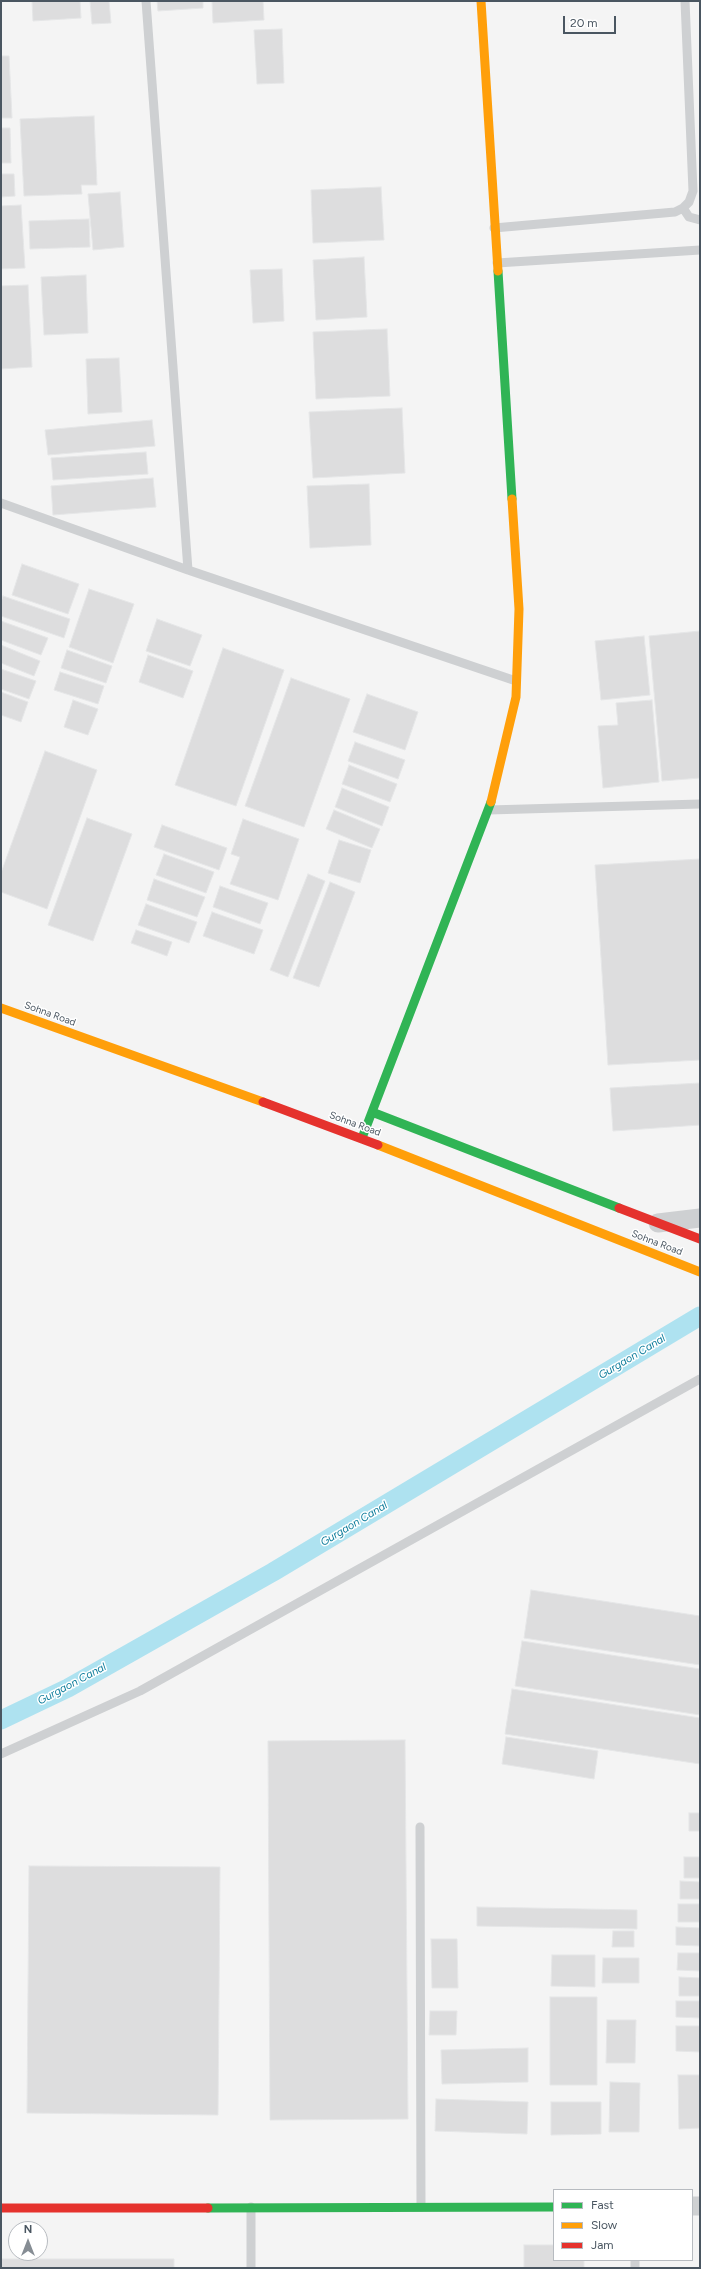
<!DOCTYPE html>
<html>
<head>
<meta charset="utf-8">
<style>
	body { margin:0 }
	#map { position:relative; width:701px; height:2269px; overflow:hidden; background:#f4f4f4; font-family:Figtree,sans-serif }
	canvas { display:block }
	.frame { position:absolute; inset:0; border:2px solid #4a5661; pointer-events:none }
	.legend { position:absolute; left:553px; top:2189px; width:140px; height:72px; box-sizing:border-box; background:#fff; border:1px solid #b7bbc0; margin:0; padding:5px 7px; list-style:none; font-size:12px; color:#4a5661 }
	.legend li { display:flex; align-items:center; gap:8px; height:20px }
	.legend b { width:20px; border:1px solid #b7bbc0 }
	.north { position:absolute; left:8px; top:2221px; width:40px; height:40px; box-sizing:border-box; background:#fff; border:1px solid #b7bbc0; border-radius:50%; rotate:0deg; font-size:11px; font-weight:700; line-height:16px; text-align:center; color:#4a5661 }
	.north::after { content:''; display:block; margin:auto; width:14px; height:18px; background:#868d94; clip-path:polygon(50% 0,100% 100%,50% 72%,0 100%) }
	.scale { position:absolute; left:563px; top:16px; width:53px; height:18px; box-sizing:border-box; border:2px solid #4a5661; border-top:0; padding-left:5px; font-size:12px; line-height:14px; white-space:nowrap; color:#4a5661; -webkit-text-stroke:3px #fff; paint-order:stroke }
</style>
</head>
<body>
<div id="map">
<canvas width="701" height="2269"></canvas>
<div class="frame"></div>
<ul class="legend">
<li><b style="height:5px;background:#30b455"></b>Fast</li>
<li><b style="height:5px;background:#ff9f0a"></b>Slow</li>
<li><b style="height:5px;background:#e5322d"></b>Jam</li>
</ul>
<div class="north">N</div>
<div class="scale">20 m</div>
</div>
<script>
const c = document.querySelector('canvas').getContext('2d');
c.lineJoin = 'round';
function poly(rows) {
  const path = new Path2D();
  for (const r of rows) {
    path.moveTo(r[0], r[1]);
    for (let i = 2; i < r.length; i += 2) path.lineTo(r[i], r[i + 1]);
  }
  return path;
}
function trace(path, color, width, dash) {
  c.strokeStyle = color;
  c.lineWidth = width;
  c.lineCap = dash ? 'butt' : 'round';
  c.setLineDash(dash || []);
  c.stroke(path);
}
function fill(path, color) {
  c.fillStyle = color;
  c.fill(path, 'evenodd');
}
function write(font, color, halo, rows, align = 'center') {
  c.font = font + ' Figtree,sans-serif';
  c.lineWidth = 3;
  c.setLineDash([]);
  c.textBaseline = 'middle';
  c.strokeStyle = halo;
  c.fillStyle = color;
  for (const [text, x, y, turn = 0] of rows) {
    c.save();
    c.translate(x, y);
    c.rotate((+turn || 0) * Math.PI / 180);
    c.textAlign = isNaN(turn) ? turn : align;
    if (halo) c.strokeText(text, 0, 0);
    c.fillText(text, 0, 0);
    c.restore();
  }
}
trace(poly([
	[1,1720,68,1688,273,1572,700,1316]
]), '#aee2f0', 19);
const building = poly([
	[32,1,80,1,81,18,33,21,32,1],
	[90,1,109,1,111,23,92,24,90,1],
	[157,1,203,1,203,8,158,11,157,1],
	[212,1,263,1,264,20,213,23,212,1],
	[282,29,284,83,257,84,254,30,282,29],
	[1,56,9,56,12,118,1,118,1,56],
	[94,116,97,185,81,185,82,194,24,196,20,119,94,116],
	[1,128,10,128,11,163,1,163,1,128],
	[1,174,14,174,15,196,1,197,1,174],
	[381,187,384,240,313,243,311,190,381,187],
	[120,192,124,247,93,250,88,194,120,192],
	[21,205,25,268,1,269,1,206,21,205],
	[89,219,90,247,30,249,29,221,89,219],
	[364,257,367,317,316,320,313,260,364,257],
	[282,269,284,321,253,323,250,270,282,269],
	[86,275,88,333,44,335,41,277,86,275],
	[28,285,32,367,1,369,1,286,28,285],
	[387,329,390,396,316,399,313,332,387,329],
	[119,358,122,412,88,414,86,359,119,358],
	[402,408,405,473,313,478,309,412,402,408],
	[152,420,155,446,48,455,45,430,152,420],
	[146,452,148,474,53,480,51,458,146,452],
	[153,478,156,507,53,515,51,486,153,478],
	[369,484,371,545,310,548,307,486,369,484],
	[22,564,79,584,68,614,12,595,22,564],
	[89,589,134,604,113,663,69,647,89,589],
	[3,596,70,619,64,638,1,616,1,602,3,596],
	[157,619,202,635,190,666,146,651,157,619],
	[1,621,48,638,41,655,1,640,1,621],
	[700,631,700,778,662,781,649,636,700,631],
	[644,636,650,695,601,700,595,641,644,636],
	[1,645,40,661,34,676,1,663,1,645],
	[223,648,284,670,236,806,175,785,223,648],
	[67,650,112,666,106,683,61,668,67,650],
	[148,655,193,671,183,698,139,682,148,655],
	[1,669,36,681,29,699,1,689,1,669],
	[60,672,104,686,98,704,54,690,60,672],
	[291,678,350,699,304,827,245,806,291,678],
	[1,692,28,702,21,722,1,715,1,692],
	[367,694,418,712,405,750,353,732,367,694],
	[73,700,98,709,88,735,64,727,73,700],
	[652,700,659,782,603,788,598,726,618,725,616,703,652,700],
	[355,742,405,760,398,779,348,761,355,742],
	[45,751,97,770,47,909,1,892,1,873,45,751],
	[349,765,397,784,390,802,342,784,349,765],
	[342,788,389,807,382,826,335,807,342,788],
	[334,810,380,829,372,848,326,829,334,810],
	[87,818,132,834,93,941,48,925,87,818],
	[243,819,299,839,278,900,230,884,240,857,231,854,243,819],
	[162,825,227,848,219,870,154,847,162,825],
	[339,840,371,850,360,883,328,873,339,840],
	[164,854,214,872,206,893,156,875,164,854],
	[700,859,700,1060,608,1065,595,865,700,859],
	[308,874,325,881,288,977,270,970,308,874],
	[154,879,205,897,197,917,147,900,154,879],
	[330,882,355,892,319,987,293,978,330,882],
	[220,886,268,903,260,924,213,907,220,886],
	[146,904,197,922,189,943,138,925,146,904],
	[212,912,263,930,254,954,203,936,212,912],
	[136,930,172,942,167,956,131,943,136,930],
	[700,1083,700,1125,613,1131,610,1088,700,1083],
	[531,1590,700,1616,700,1665,524,1638,531,1590],
	[522,1641,700,1669,700,1715,515,1686,522,1641],
	[512,1689,700,1718,700,1764,505,1734,512,1689],
	[506,1737,598,1751,594,1779,502,1764,506,1737],
	[405,1740,408,2119,270,2120,268,1741,405,1740],
	[689,1813,700,1813,700,1831,689,1831,689,1813],
	[684,1857,700,1857,700,1878,684,1878,684,1857],
	[29,1866,220,1867,218,2115,27,2113,29,1866],
	[680,1881,700,1882,700,1899,680,1899,680,1881],
	[678,1904,700,1904,700,1922,678,1922,678,1904],
	[477,1907,637,1910,637,1929,477,1926,477,1907],
	[676,1927,700,1928,700,1946,676,1945,676,1927],
	[613,1931,634,1931,634,1947,612,1947,613,1931],
	[431,1939,457,1939,458,1988,432,1988,431,1939],
	[678,1953,700,1953,700,1971,677,1970,678,1953],
	[552,1955,595,1955,595,1987,551,1986,552,1955],
	[603,1958,639,1958,639,1983,602,1983,603,1958],
	[679,1977,700,1978,700,1996,679,1996,679,1977],
	[550,1997,597,1997,597,2085,550,2085,550,1997],
	[676,2001,700,2001,700,2018,676,2017,676,2001],
	[430,2011,457,2011,456,2035,429,2035,430,2011],
	[607,2020,636,2020,635,2063,606,2063,607,2020],
	[676,2026,700,2026,700,2052,676,2051,676,2026],
	[528,2048,528,2082,442,2084,441,2050,528,2048],
	[678,2075,700,2075,700,2128,679,2129,678,2075],
	[610,2082,640,2083,639,2132,609,2132,610,2082],
	[436,2099,528,2102,527,2134,435,2131,436,2099],
	[551,2102,601,2102,601,2134,551,2135,551,2102],
	[524,2245,554,2245,554,2260,584,2260,584,2268,524,2268,524,2245],
	[1,2259,174,2259,174,2268,1,2268,1,2259]
]);
fill(building, '#ddddde');
trace(building, '#e5e6e7', 1);
trace(poly([
	[146,1,188,570],
	[683,208,689,217,700,220],
	[494,228,675,212,683,208,689,202,693,191,685,1],
	[497,263,700,250],
	[1,503,188,570,516,681],
	[489,810,700,804],
	[1,1754,140,1691,700,1379],
	[420,1827,421,2207],
	[251,2207,251,2268],
	[635,2260,635,2268]
]), '#ced0d2', 9);
trace(poly([
	[658,1223,700,1218],
	[692,2206,700,2206]
]), '#ced0d2', 19);
trace(poly([
	[498,271,512,499],
	[372,1112,619,1208],
	[362,1138,491,802],
	[208,2208,554,2207]
]), '#30b455', 9);
trace(poly([
	[481,1,498,271],
	[491,802,516,697,519,609,512,499],
	[1,1008,263,1102],
	[378,1145,700,1272]
]), '#ff9f0a', 9);
trace(poly([
	[263,1102,378,1145],
	[619,1208,700,1239],
	[1,2208,208,2208]
]), '#e5322d', 9);
write('10px', '#4a5661', '#fff', [
	["Sohna Road",50,1014,20],
	["Sohna Road",355,1124,20],
	["Sohna Road",657,1243,21]
]);
write('italic 11px', '#0c7c9b', '#fff', [
	["Gurgaon Canal",632,1357,-31],
	["Gurgaon Canal",354,1524,-31],
	["Gurgaon Canal",72,1684,-28]
]);
</script>
</body>
</html>
